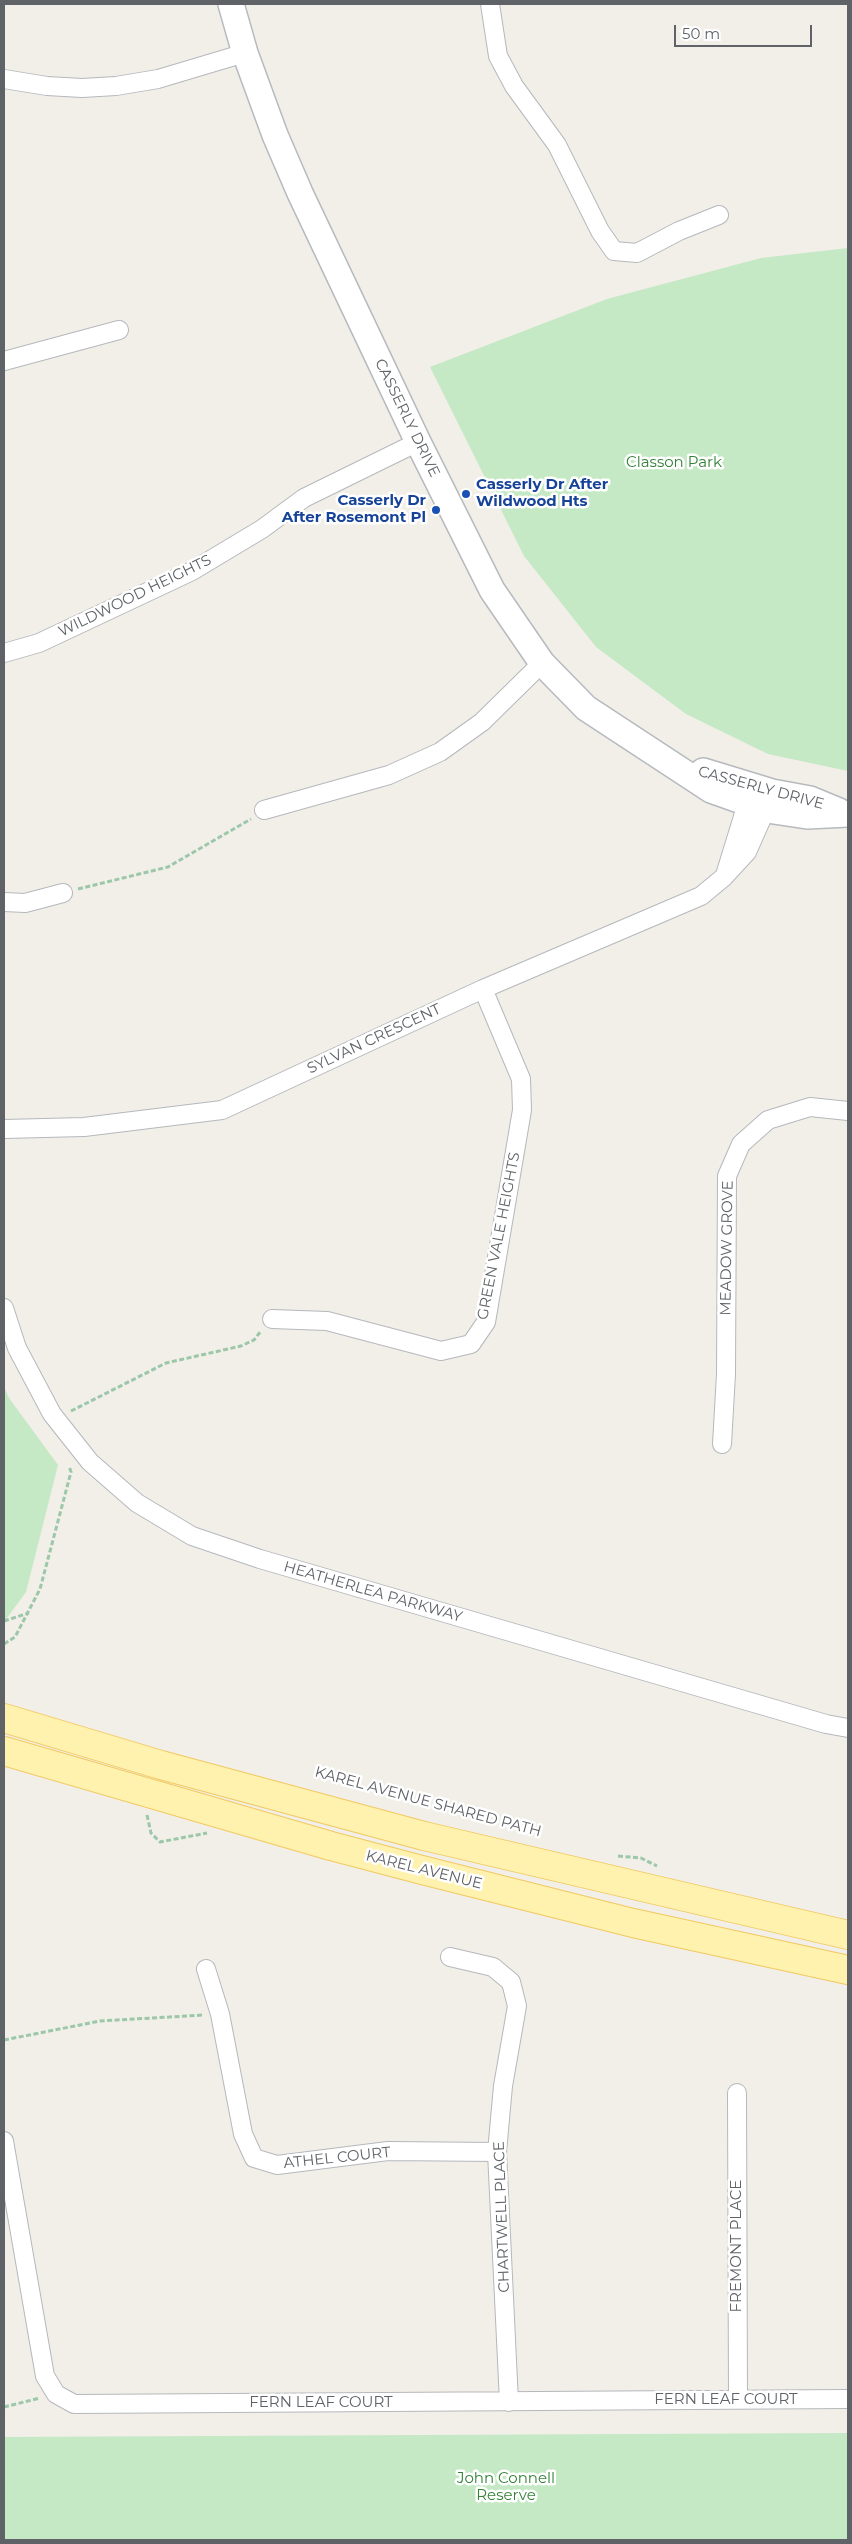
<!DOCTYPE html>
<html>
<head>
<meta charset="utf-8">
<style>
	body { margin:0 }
	#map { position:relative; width:852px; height:2544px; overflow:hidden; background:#f1efe8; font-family:Montserrat,sans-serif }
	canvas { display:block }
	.frame { position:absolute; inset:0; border:5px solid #5f6368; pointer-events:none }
	.scale { position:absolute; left:674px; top:25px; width:138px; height:22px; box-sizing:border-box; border:2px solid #5f6368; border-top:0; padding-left:6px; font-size:15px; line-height:18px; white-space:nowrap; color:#5f6368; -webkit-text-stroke:4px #fff; paint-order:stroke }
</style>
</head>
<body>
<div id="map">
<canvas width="852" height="2544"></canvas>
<div class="frame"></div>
<div class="scale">50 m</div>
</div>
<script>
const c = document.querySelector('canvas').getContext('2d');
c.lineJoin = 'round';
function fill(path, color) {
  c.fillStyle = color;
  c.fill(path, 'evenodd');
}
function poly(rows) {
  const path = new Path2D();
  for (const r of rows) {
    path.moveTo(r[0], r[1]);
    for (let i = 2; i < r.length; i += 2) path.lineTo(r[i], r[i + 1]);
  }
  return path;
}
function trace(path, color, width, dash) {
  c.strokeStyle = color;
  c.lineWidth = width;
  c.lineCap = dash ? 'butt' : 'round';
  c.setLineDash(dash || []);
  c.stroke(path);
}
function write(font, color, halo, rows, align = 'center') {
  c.font = font + ' Montserrat,sans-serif';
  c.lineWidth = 5;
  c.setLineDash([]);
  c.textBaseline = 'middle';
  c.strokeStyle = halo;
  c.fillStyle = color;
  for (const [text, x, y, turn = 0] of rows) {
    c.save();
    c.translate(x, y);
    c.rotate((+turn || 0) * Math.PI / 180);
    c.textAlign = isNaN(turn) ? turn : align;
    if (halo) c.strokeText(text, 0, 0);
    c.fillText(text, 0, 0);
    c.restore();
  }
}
fill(poly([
	[848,248,848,771,768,754,686,714,596,647,524,556,430,367,607,299,761,258],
	[4,1387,9,1398,58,1465,26,1592,4,1622],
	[848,2433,848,2540,4,2540,4,2437]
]), '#c5e8c5');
const street = poly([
	[490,4,498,56,514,86,557,145,600,231,614,251,637,253,679,231,719,215],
	[4,79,47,86,82,88,116,86,158,79,245,53],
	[4,361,119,330],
	[4,653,39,643,192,571,262,529,304,498,418,442],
	[264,810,389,775,440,752,482,722,542,663],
	[726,872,750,794],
	[4,902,25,903,63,893],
	[4,1129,84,1127,222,1110,483,989,701,896,724,877,747,852,770,800],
	[4,1308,17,1348,52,1414,90,1462,137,1503,192,1536,260,1559,826,1724,848,1728],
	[272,1319,327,1321,441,1351,471,1344,486,1322,522,1110,521,1079,483,989],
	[722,1444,726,1374,727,1176,741,1144,768,1120,810,1107,848,1111],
	[450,1957,493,1967,511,1982,517,2006,503,2086,497,2152,509,2402],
	[206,1969,220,2014,243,2134,254,2158,277,2165,388,2151,497,2152],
	[737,2093,738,2399],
	[4,2141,45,2376,56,2394,74,2404,848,2399]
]);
const secondary = poly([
	[231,4,245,53,275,135,300,193,418,442,492,590,542,663,586,708,711,790,767,810,807,816,848,814],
	[703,771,772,792,810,799,839,811]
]);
const primary = poly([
	[4,1718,161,1765,424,1836,848,1935],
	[4,1751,331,1846,422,1870,633,1923,848,1970]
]);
trace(street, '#b5b8bc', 20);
trace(secondary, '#b6babf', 28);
trace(primary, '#f2c960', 30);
trace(poly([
	[78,889,168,867,251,819],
	[71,1411,166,1363,241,1346,254,1340,261,1331],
	[4,1621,29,1613],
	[4,1644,15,1637,40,1589,71,1472,69,1466],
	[147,1815,151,1833,160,1842,207,1833],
	[618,1856,641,1858,657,1866],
	[4,2040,100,2021,204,2015],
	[4,2407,40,2398]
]), '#9cc7a9', 3, [5, 2.5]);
trace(street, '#fff', 18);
trace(secondary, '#fff', 25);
trace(primary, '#fff2af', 28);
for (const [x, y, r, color] of [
	[466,494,5,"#1a4fb4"],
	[436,510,5,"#1a4fb4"]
]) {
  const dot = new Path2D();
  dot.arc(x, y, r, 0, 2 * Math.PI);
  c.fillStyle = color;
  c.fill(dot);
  trace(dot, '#fff', 2);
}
write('15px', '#5f6368', '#fff', [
	["CASSERLY DRIVE",407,418,64],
	["WILDWOOD HEIGHTS",135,596,-26],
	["CASSERLY DRIVE",761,788,15],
	["SYLVAN CRESCENT",374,1039,-25],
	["GREEN VALE HEIGHTS",499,1236,-79],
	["MEADOW GROVE",727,1248,-89],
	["HEATHERLEA PARKWAY",373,1592,16],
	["KAREL AVENUE SHARED PATH",428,1802,15],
	["KAREL AVENUE",424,1870,14],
	["ATHEL COURT",337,2158,-6],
	["CHARTWELL PLACE",502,2217,-92],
	["FREMONT PLACE",737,2246,-90],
	["FERN LEAF COURT",726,2400],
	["FERN LEAF COURT",321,2403]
]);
write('15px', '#348238', '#fff', [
	["Classon Park",674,463],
	["John Connell",506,2479],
	["Reserve",506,2496]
]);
write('bold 15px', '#164399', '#fff', [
	["Casserly Dr After",476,485],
	["Wildwood Hts",476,502],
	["Casserly Dr",426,501,"right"],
	["After Rosemont Pl",426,518,"right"]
], 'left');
</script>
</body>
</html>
